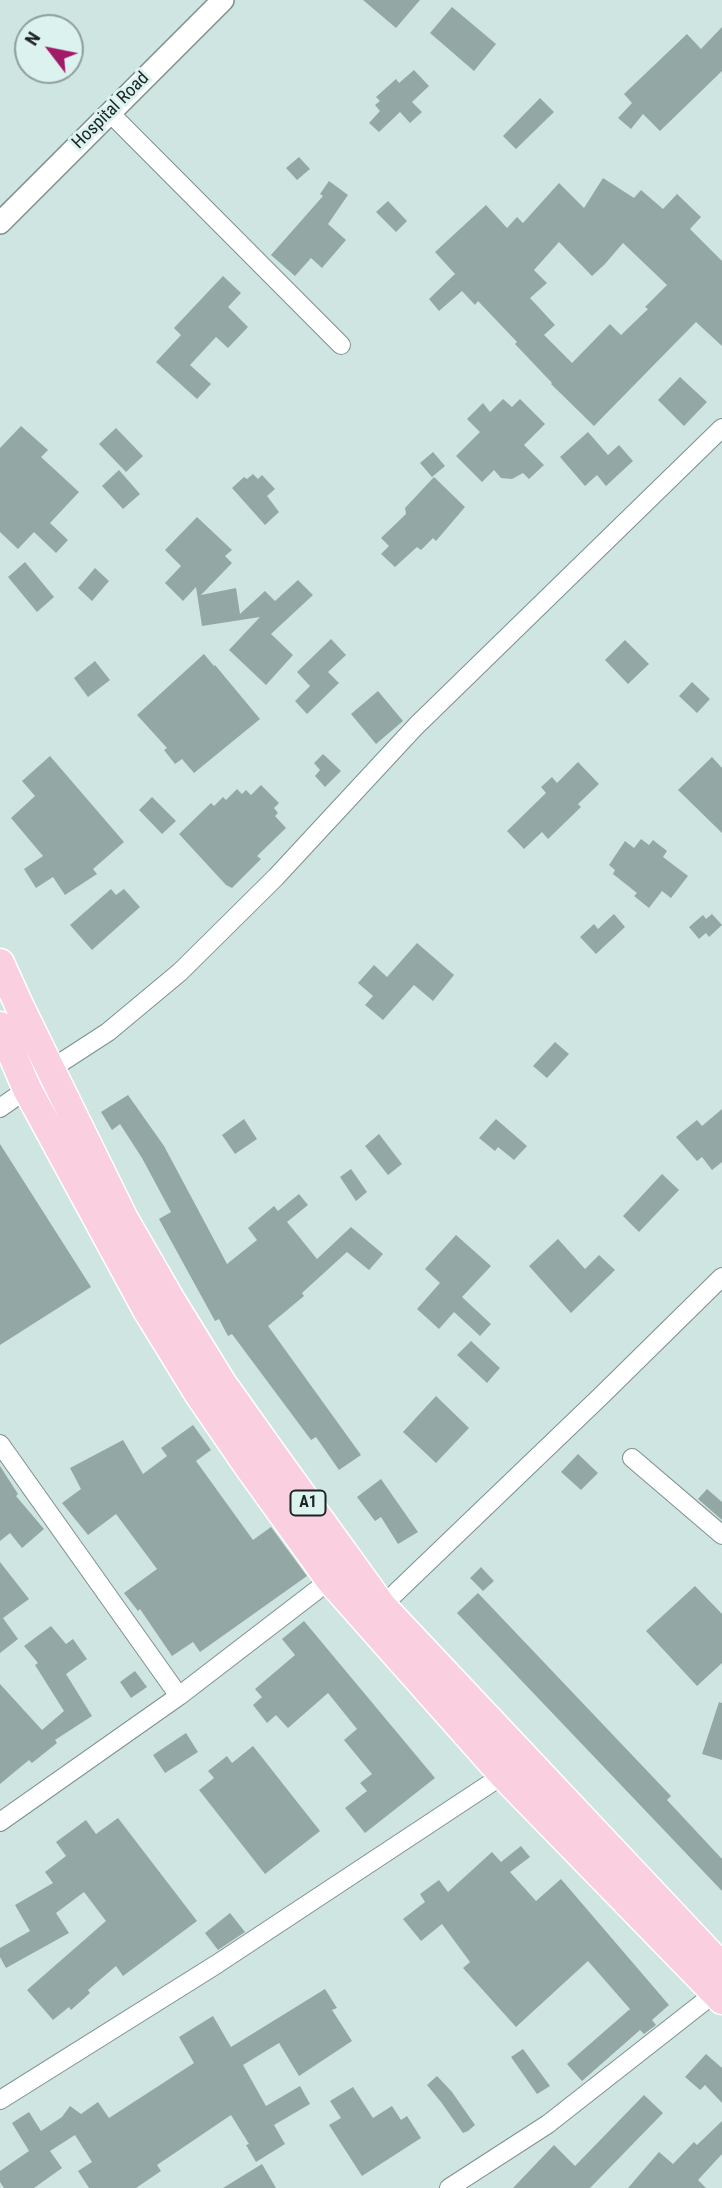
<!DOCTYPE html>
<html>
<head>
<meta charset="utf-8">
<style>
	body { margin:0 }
	#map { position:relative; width:722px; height:2188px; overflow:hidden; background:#cfe5e2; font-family:"Roboto Condensed",sans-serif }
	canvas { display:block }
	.north { position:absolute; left:14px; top:14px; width:70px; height:70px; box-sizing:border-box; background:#dcf2ef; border:2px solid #8f9f9d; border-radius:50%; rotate:302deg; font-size:19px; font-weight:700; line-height:28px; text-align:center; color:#1b2322 }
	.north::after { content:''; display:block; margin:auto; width:24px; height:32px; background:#a11b68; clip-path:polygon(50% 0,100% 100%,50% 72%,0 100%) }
</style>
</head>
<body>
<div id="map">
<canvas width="722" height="2188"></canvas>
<div class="north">N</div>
</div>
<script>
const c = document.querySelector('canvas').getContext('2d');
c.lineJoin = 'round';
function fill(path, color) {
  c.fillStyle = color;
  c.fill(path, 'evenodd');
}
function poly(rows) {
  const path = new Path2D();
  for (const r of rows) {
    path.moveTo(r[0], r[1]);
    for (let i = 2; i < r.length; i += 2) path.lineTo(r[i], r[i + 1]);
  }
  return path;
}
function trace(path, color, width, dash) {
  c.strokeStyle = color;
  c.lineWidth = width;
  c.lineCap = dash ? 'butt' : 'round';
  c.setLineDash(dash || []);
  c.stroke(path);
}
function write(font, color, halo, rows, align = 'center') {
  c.font = font + ' "Roboto Condensed",sans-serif';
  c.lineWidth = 6;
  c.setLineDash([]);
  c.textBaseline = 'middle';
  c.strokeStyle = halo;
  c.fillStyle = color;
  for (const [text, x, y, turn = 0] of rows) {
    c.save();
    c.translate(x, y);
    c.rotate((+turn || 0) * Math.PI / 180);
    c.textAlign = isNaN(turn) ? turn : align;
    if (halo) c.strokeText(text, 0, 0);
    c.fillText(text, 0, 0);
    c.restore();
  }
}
fill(poly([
	[363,0,420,0,396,28],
	[452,7,496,44,474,71,430,33],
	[722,27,722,71,660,131,643,114,631,129,618,118,632,103,624,94,687,34,701,49],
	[414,70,429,86,412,102,422,112,410,123,400,112,379,132,369,123,380,111,375,105,380,101,376,97,396,79,399,83],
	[540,98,554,112,516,149,503,136],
	[299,157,310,169,297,180,286,168],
	[603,178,634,198,641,190,663,209,677,194,701,217,690,229,722,261,722,346,696,322,594,426,551,384,552,383,515,344,517,342,478,301,475,305,462,291,439,311,429,299,455,274,435,252,486,205,507,228,517,217,523,223,559,183,584,208],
	[559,242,592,276,605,264,623,243,667,285,645,307,648,309,621,335,610,324,572,363,544,335,555,325,530,298,547,283,534,270],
	[329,181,348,195,328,224,346,240,322,268,311,258,295,276,271,255,323,196,320,194],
	[388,201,407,221,396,232,376,212],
	[223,276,241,293,228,307,248,327,228,348,216,337,190,365,211,384,197,399,156,362,181,335,174,328],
	[680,377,707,402,684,426,658,400],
	[503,399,512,407,520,399,545,424,524,445,544,465,529,479,523,473,512,479,501,478,494,470,482,482,456,456,480,432,467,419,483,403,490,412],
	[21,426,48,450,41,457,79,492,50,523,68,540,56,553,34,532,18,549,0,532,0,448],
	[116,428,143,456,126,472,99,444],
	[588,432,608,455,619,445,633,461,606,486,597,475,585,486,560,457],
	[433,452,445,466,432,477,420,463],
	[119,470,140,494,123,509,102,486],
	[253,474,258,479,262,475,275,489,267,496,279,512,265,525,232,488,244,477,247,479],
	[434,477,465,507,436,541,433,538,421,550,417,547,395,567,381,554,389,546,381,538,406,514,405,508],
	[197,517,232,550,225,556,232,563,201,595,236,588,240,614,265,591,275,601,298,580,313,595,271,634,293,655,266,685,229,650,260,617,202,626,196,587,183,601,165,583,181,566,165,550],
	[25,562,54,597,37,612,8,577],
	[95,568,109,581,92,601,78,588],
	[331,639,346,655,328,672,339,683,307,714,295,701,310,686,297,672],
	[625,640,649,664,628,684,605,660],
	[204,654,214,666,215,665,260,719,194,773,182,759,175,764,164,750,167,748,137,715],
	[95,661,110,680,88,697,74,678],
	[692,682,710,699,697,713,679,696],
	[378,691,403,721,376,744,351,714],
	[323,754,341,771,325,787,315,776,320,770,314,763],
	[50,756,124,842,93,869,97,874,65,895,53,877,36,888,24,869,43,856,11,818,35,796,22,781],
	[712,757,722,768,722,833,678,790],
	[578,762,599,784,578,804,581,807,548,839,542,832,524,849,507,831,546,793,541,787,552,777,557,783],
	[261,785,279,803,274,808,278,813,275,816,286,828,257,856,261,859,232,888,226,885,179,834,211,803,214,806,223,797,226,800,237,789,242,794,246,790,251,795],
	[152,797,176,821,162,834,139,810],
	[641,839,649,845,653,840,667,851,663,857,688,876,671,898,662,891,649,908,634,896,637,893,613,874,615,870,609,865,625,841,634,848],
	[111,889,116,895,124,889,140,907,92,950,70,925],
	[614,914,625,927,596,954,580,937,594,924,598,929],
	[712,914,722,925,709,937,706,933,699,939,689,927,703,915,706,919],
	[417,943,454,975,433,1001,414,985,383,1020,365,1005,373,996,358,983,374,965,387,977],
	[555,1042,569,1054,547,1078,533,1066],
	[128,1095,164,1146,227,1264,257,1240,248,1228,274,1206,278,1211,299,1194,308,1205,287,1222,317,1259,351,1227,383,1254,369,1270,347,1252,302,1293,304,1296,268,1326,361,1455,339,1470,316,1437,311,1440,232,1334,228,1336,219,1319,215,1321,159,1219,171,1212,142,1158,120,1124,112,1130,101,1112],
	[722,1109,722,1162,712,1170,702,1157,697,1161,676,1137,697,1120,702,1126],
	[244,1119,257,1139,235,1154,222,1135],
	[496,1119,527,1146,514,1160,498,1147,495,1151,479,1138],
	[379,1134,402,1164,388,1175,365,1146],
	[0,1144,91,1287,0,1345],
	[351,1169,367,1192,356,1201,340,1177],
	[662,1174,679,1190,639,1232,623,1216],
	[456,1235,491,1266,462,1297,491,1324,480,1336,454,1312,439,1329,417,1309,440,1283,425,1269],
	[558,1239,585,1269,599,1255,615,1270,571,1313,529,1266],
	[471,1341,500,1368,487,1383,457,1355],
	[436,1396,469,1428,436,1463,403,1432],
	[193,1425,211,1450,196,1461,253,1540,271,1527,307,1576,200,1652,193,1642,172,1656,140,1609,138,1611,124,1593,157,1569,116,1514,88,1535,62,1503,81,1489,70,1468,123,1440,143,1474,167,1456,161,1448],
	[578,1454,598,1473,581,1490,561,1472],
	[0,1466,18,1494,16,1496,44,1529,22,1548,10,1533,0,1541],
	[381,1479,418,1532,398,1544,381,1517,375,1521,357,1497],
	[707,1489,722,1502,722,1520,698,1499],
	[0,1562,29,1599,3,1618,18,1639,0,1653],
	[481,1567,494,1581,483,1591,470,1578],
	[695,1586,722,1614,722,1663,697,1686,646,1631],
	[478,1593,671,1796,667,1800,722,1859,722,1891,457,1613],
	[304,1621,435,1778,365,1833,345,1808,367,1791,360,1783,372,1774,344,1740,357,1729,328,1693,288,1728,276,1715,267,1723,253,1705,262,1697,255,1689,295,1655,282,1639],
	[51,1626,66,1644,73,1639,87,1659,66,1674,92,1716,55,1740,57,1743,32,1763,29,1760,0,1784,0,1684,42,1730,64,1711,35,1665,38,1663,24,1646],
	[135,1671,147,1687,131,1698,120,1682],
	[719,1702,722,1703,722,1760,702,1754],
	[186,1733,198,1752,165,1773,153,1755],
	[253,1746,320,1831,265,1874,199,1790,214,1778,208,1771,227,1756,232,1763],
	[118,1818,197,1921,123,1976,116,1966,88,1990,90,1993,71,2010,69,2007,53,2020,27,1990,106,1921,84,1892,56,1913,69,1933,6,1968,0,1957,0,1948,30,1931,15,1905,53,1883,45,1872,66,1856,56,1842,86,1820,96,1834],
	[521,1846,530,1857,510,1872,536,1901,561,1879,669,2005,652,2020,656,2025,644,2034,640,2030,582,2081,567,2064,630,2009,588,1961,516,2027,463,1968,470,1962,442,1924,421,1941,403,1919,425,1902,420,1894,439,1880,448,1892,492,1852,501,1862],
	[230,1913,245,1932,218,1950,205,1933],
	[325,1989,337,2008,332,2010,352,2041,299,2076,279,2043,243,2065,266,2106,300,2086,310,2104,274,2125,285,2144,256,2162,246,2145,249,2144,231,2115,157,2165,161,2171,136,2188,89,2188,78,2171,92,2162,75,2135,50,2151,62,2168,34,2188,4,2188,0,2182,0,2171,29,2151,12,2123,29,2112,41,2131,62,2117,70,2106,81,2114,98,2102,109,2118,194,2063,179,2037,213,2016,231,2047],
	[523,2049,550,2086,537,2094,511,2057],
	[706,2054,722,2068,722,2103,705,2085,700,2090,685,2077],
	[437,2076,452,2092,475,2125,468,2131,463,2133,441,2102,427,2085],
	[353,2087,373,2118,392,2106,401,2120,407,2116,421,2138,362,2176,329,2125,341,2118,330,2101],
	[644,2095,663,2113,590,2188,513,2188,554,2145,575,2166],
	[722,2121,722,2154,698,2180,706,2188,628,2188,659,2152,673,2164,694,2142,697,2145],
	[262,2164,276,2188,223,2188]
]), '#93a8a5');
const minor = poly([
	[109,112,341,345],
	[51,1069,108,1032,180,972,276,877,416,726,722,428],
	[0,1108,27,1089],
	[0,1444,179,1696],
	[632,1458,722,1535],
	[382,1606,602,1395,722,1277],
	[0,1822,179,1696,330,1580],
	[0,2100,217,1964,503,1775],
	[449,2188,548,2124,715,1993]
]);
const tertiary = poly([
	[0,223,223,0]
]);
const trunk = poly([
	[0,963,19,1005,124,1219,172,1302,222,1383,276,1459,382,1606,722,1967],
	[0,1026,27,1089,147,1310,198,1393,248,1466,330,1580,503,1775,722,2000]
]);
trace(minor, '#7d918f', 20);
trace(tertiary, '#7d918f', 24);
trace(trunk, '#fff', 31);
trace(minor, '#fff', 18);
trace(tertiary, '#fff', 21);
trace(trunk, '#facfe0', 28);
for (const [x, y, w] of [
	[308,1503,35]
]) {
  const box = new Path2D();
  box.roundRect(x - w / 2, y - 12.5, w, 25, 5);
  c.fillStyle = '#dcf2ef';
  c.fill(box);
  trace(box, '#1b2322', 2);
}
write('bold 16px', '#1b2322', null, [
	["A1",308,1503]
]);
write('18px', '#1b2322', '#dcf2ef', [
	["Hospital Road",111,111,-45]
]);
</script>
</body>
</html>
